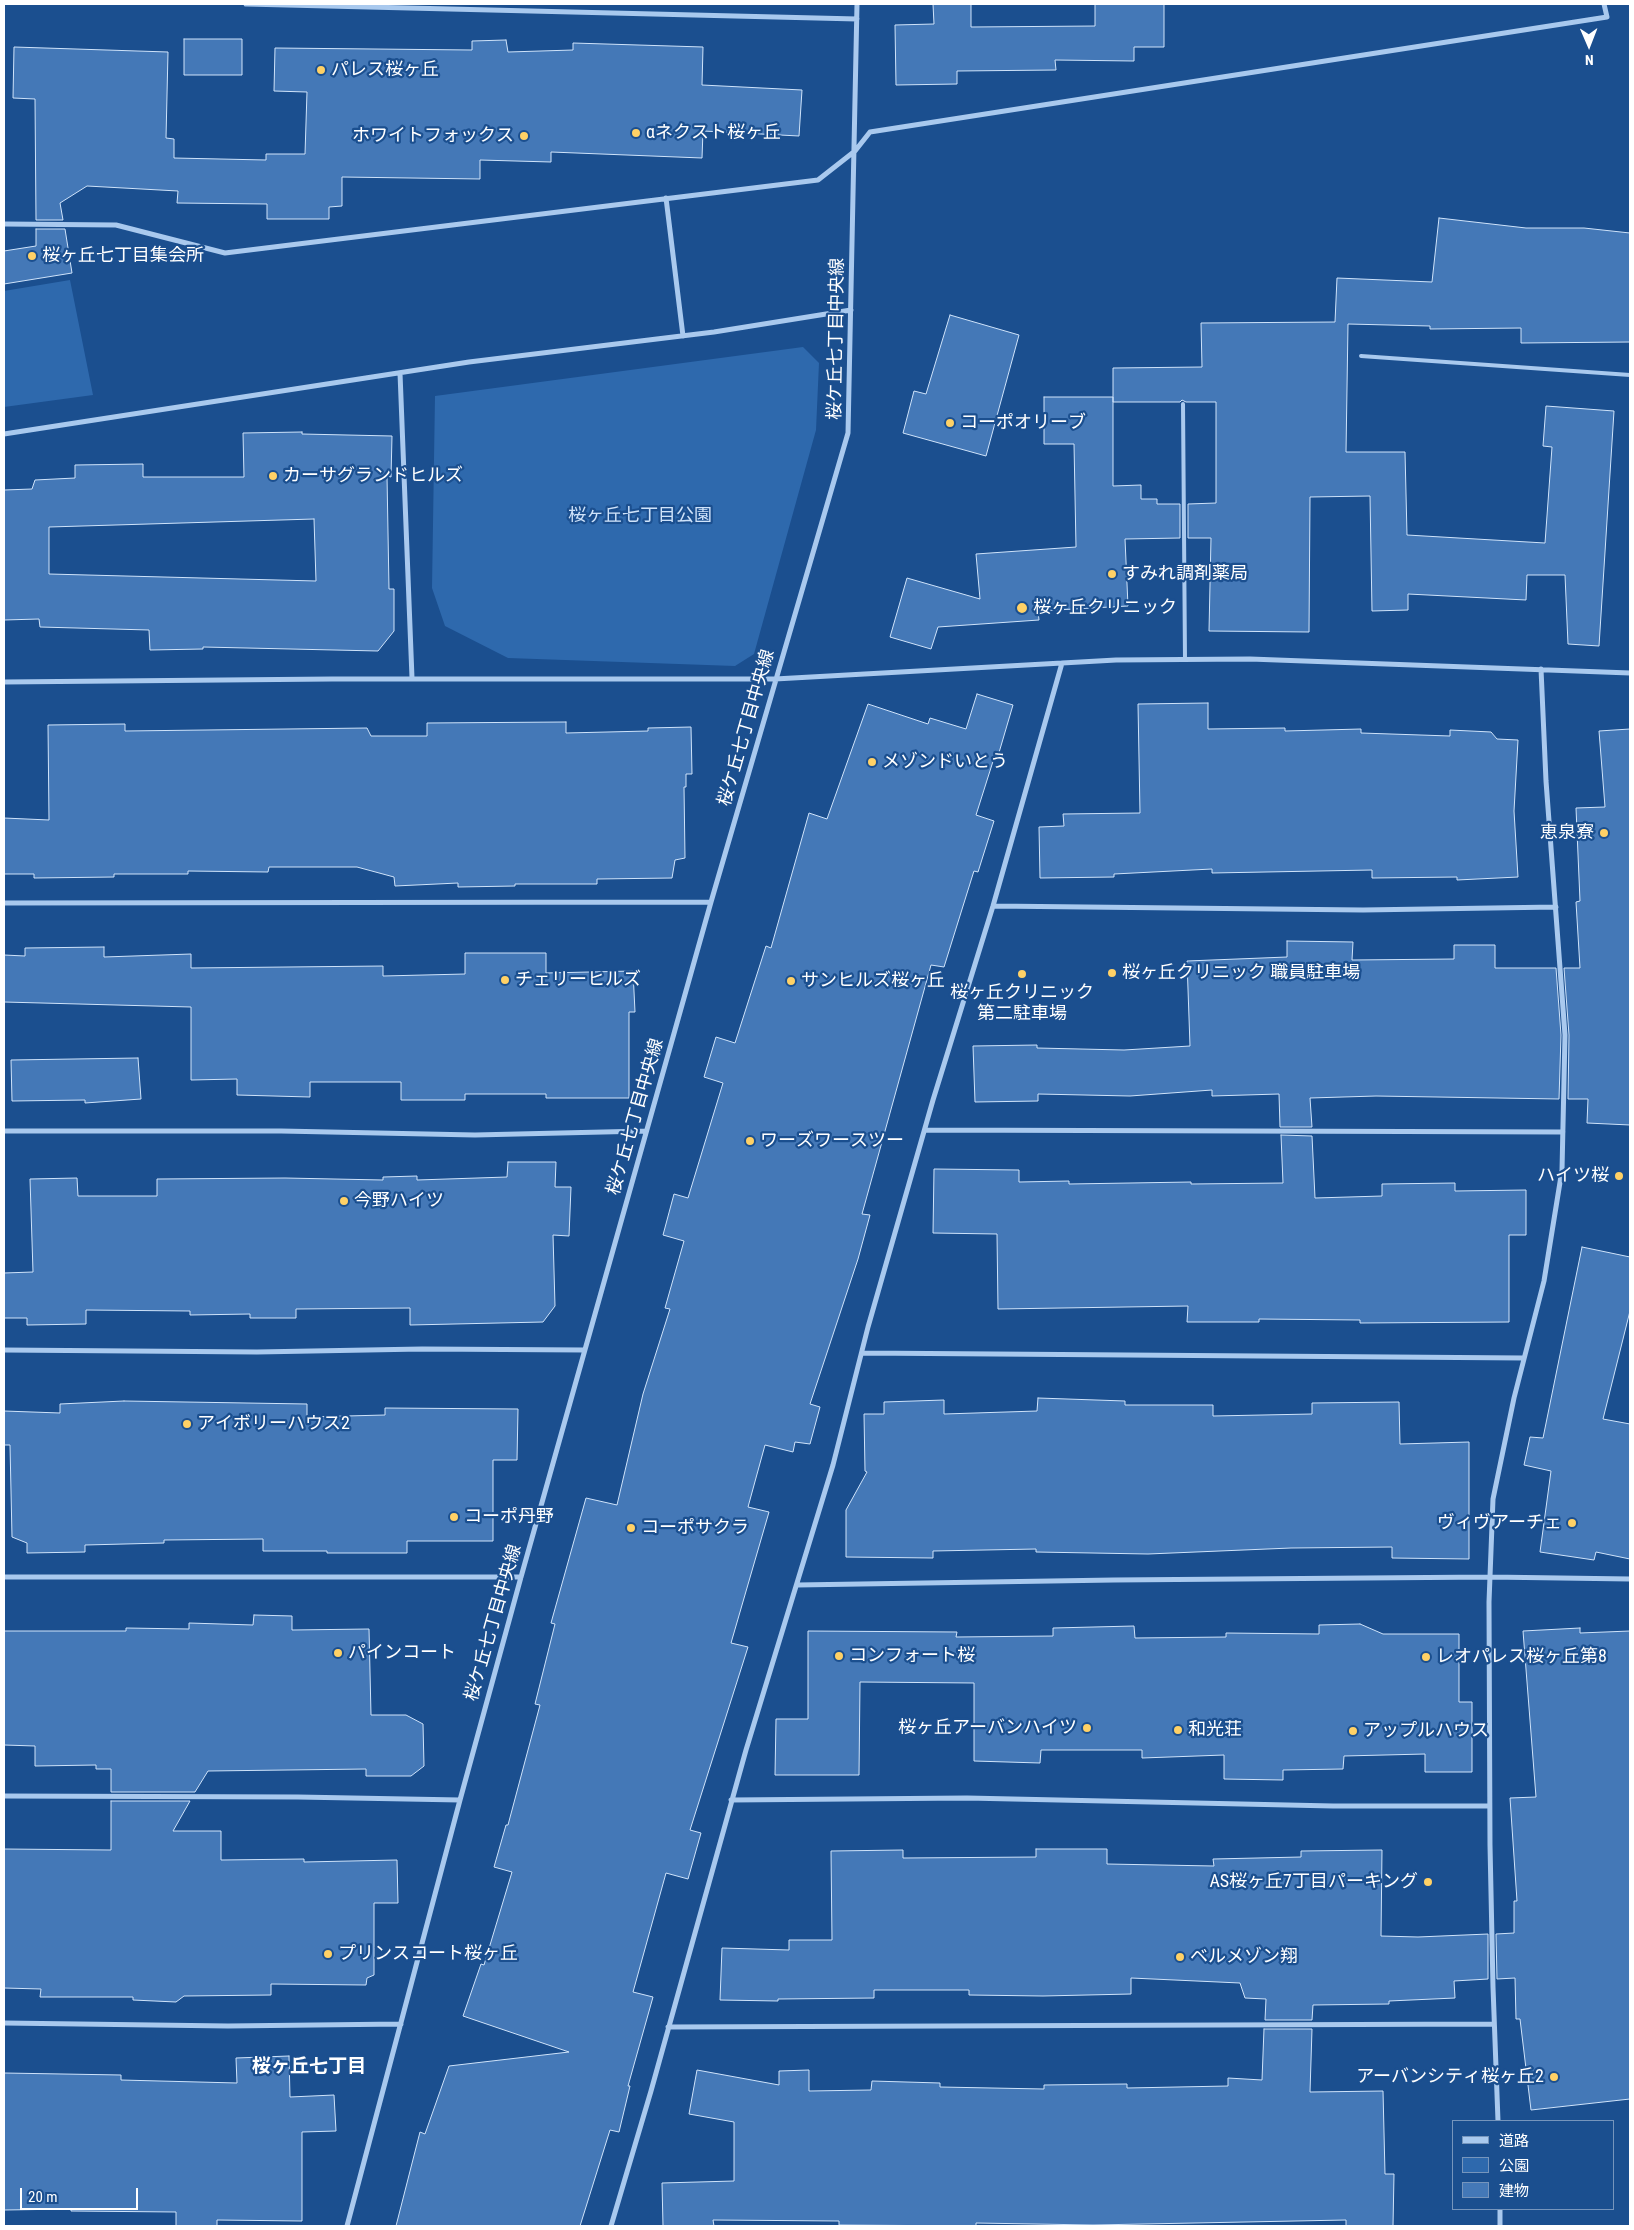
<!DOCTYPE html>
<html>
<head>
<meta charset="utf-8">
<style>
	body { margin:0 }
	#map { position:relative; width:1634px; height:2230px; overflow:hidden; background:#1b4f8f; font-family:"Roboto Condensed","Noto Sans JP",sans-serif }
	canvas { display:block }
	.frame { position:absolute; inset:0; border:5px solid #fff; pointer-events:none }
	.legend { position:absolute; left:1452px; top:2120px; width:162px; height:90px; box-sizing:border-box; background:#1b4f8f; border:1px solid #7695bc; margin:0; padding:6px 9px; list-style:none; font-size:15px; color:#fff }
	.legend li { display:flex; align-items:center; gap:10px; height:25px }
	.legend b { width:25px; border:1px solid #7695bc }
	.north { position:absolute; left:1564px; top:20px; width:50px; height:50px; -webkit-text-stroke:4px #1b4f8f; paint-order:stroke; rotate:179deg; font-size:14px; font-weight:700; line-height:20px; text-align:center; color:#fff }
	.north::after { content:''; display:block; margin:auto; width:18px; height:22px; background:#fff; clip-path:polygon(50% 0,100% 100%,50% 72%,0 100%) }
	.scale { position:absolute; left:20px; top:2188px; width:118px; height:22px; box-sizing:border-box; border:2px solid #fff; border-top:0; padding-left:6px; font-size:15px; line-height:18px; white-space:nowrap; color:#fff; -webkit-text-stroke:4px #1b4f8f; paint-order:stroke }
</style>
</head>
<body>
<div id="map">
<canvas width="1634" height="2230"></canvas>
<div class="frame"></div>
<ul class="legend">
<li><b style="height:6px;background:#a9c9ee"></b>道路</li>
<li><b style="height:14px;background:#2e69ad"></b>公園</li>
<li><b style="height:14px;background:#4478b7"></b>建物</li>
</ul>
<div class="north">N</div>
<div class="scale">20 m</div>
</div>
<script>
const c = document.querySelector('canvas').getContext('2d');
c.lineJoin = 'round';
function fill(path, color) {
  c.fillStyle = color;
  c.fill(path, 'evenodd');
}
function poly(rows) {
  const path = new Path2D();
  for (const r of rows) {
    path.moveTo(r[0], r[1]);
    for (let i = 2; i < r.length; i += 2) path.lineTo(r[i], r[i + 1]);
  }
  return path;
}
function trace(path, color, width, dash) {
  c.strokeStyle = color;
  c.lineWidth = width;
  c.lineCap = dash ? 'butt' : 'round';
  c.setLineDash(dash || []);
  c.stroke(path);
}
function write(font, color, halo, rows, align = 'center') {
  c.font = font + ' "Roboto Condensed","Noto Sans JP",sans-serif';
  c.lineWidth = 4.5;
  c.setLineDash([]);
  c.textBaseline = 'middle';
  c.strokeStyle = halo;
  c.fillStyle = color;
  for (const [text, x, y, turn = 0] of rows) {
    c.save();
    c.translate(x, y);
    c.rotate((+turn || 0) * Math.PI / 180);
    c.textAlign = isNaN(turn) ? turn : align;
    if (halo) c.strokeText(text, 0, 0);
    c.fillText(text, 0, 0);
    c.restore();
  }
}
fill(poly([
	[70,280,93,395,4,407,4,291],
	[803,347,819,363,816,430,754,654,735,666,508,658,445,626,432,588,435,396]
]), '#2e69ad');
const building = poly([
	[933,4,971,4,971,27,1095,26,1095,4,1164,4,1164,47,1134,47,1134,61,1055,60,1056,70,957,71,957,84,896,85,895,25,934,24,933,4],
	[184,39,242,39,242,75,184,75,184,39],
	[506,40,508,52,573,50,573,43,703,47,702,85,802,90,799,136,703,131,702,158,551,152,551,162,480,160,480,179,342,177,342,206,329,207,329,219,267,219,267,204,177,203,178,191,87,186,60,203,63,220,36,220,35,99,13,98,14,47,168,52,166,138,174,139,174,158,266,160,266,154,305,154,307,92,274,91,275,48,472,50,472,41,506,40],
	[1439,218,1526,228,1584,228,1630,233,1630,342,1521,343,1521,328,1430,329,1430,326,1348,324,1346,452,1405,452,1407,535,1545,543,1552,447,1543,446,1546,406,1614,411,1599,646,1568,644,1565,575,1527,575,1526,600,1408,594,1408,610,1372,611,1370,496,1310,497,1309,632,1209,631,1211,538,1188,538,1188,504,1216,503,1216,402,1186,402,1182,400,1180,402,1113,402,1113,368,1202,367,1201,323,1335,322,1337,278,1432,282,1439,218],
	[36,229,65,229,72,273,4,284,4,251,36,246,36,229],
	[950,315,1019,335,986,456,903,433,914,391,926,394,950,315],
	[1044,397,1113,397,1113,486,1141,485,1141,499,1157,499,1157,504,1180,504,1180,538,1125,539,1128,606,1038,611,1039,620,938,627,931,649,890,637,907,578,980,599,976,554,1076,547,1074,444,1044,444,1044,397],
	[302,432,302,434,392,436,391,477,387,476,389,589,394,589,394,631,378,651,203,647,203,649,150,650,149,630,40,627,39,619,4,620,4,490,32,489,35,480,75,478,75,465,143,464,143,477,244,477,243,433,302,432],
	[314,519,316,581,49,574,49,527,314,519],
	[977,694,1013,705,998,756,995,755,976,815,994,821,978,872,974,871,973,874,944,967,931,965,862,1214,870,1215,858,1259,810,1404,820,1407,810,1444,795,1442,793,1452,765,1445,748,1507,769,1512,731,1643,748,1647,690,1830,701,1833,688,1879,666,1873,633,1992,653,1997,628,2086,630,2086,619,2132,610,2130,580,2226,396,2226,420,2132,425,2134,449,2066,569,2052,463,2016,481,1964,484,1965,512,1872,494,1867,506,1825,508,1825,540,1705,535,1704,555,1624,551,1623,586,1498,617,1505,643,1394,670,1309,665,1308,684,1241,663,1235,674,1194,688,1198,723,1083,704,1077,716,1037,735,1043,766,946,771,948,809,813,827,819,868,704,928,724,930,718,966,729,977,694],
	[1208,703,1208,729,1285,728,1285,731,1361,729,1361,733,1450,736,1450,730,1491,732,1497,739,1518,740,1514,811,1518,877,1457,880,1457,877,1372,878,1372,870,1212,873,1212,869,1114,874,1114,877,1040,878,1039,827,1064,826,1063,814,1140,813,1138,704,1208,703],
	[566,722,566,733,648,731,648,728,691,727,692,774,686,774,686,787,684,787,685,858,675,860,672,878,597,879,597,884,515,884,515,886,458,887,458,883,395,886,394,877,357,867,269,867,268,872,188,871,188,874,114,874,114,877,34,878,34,874,4,874,4,818,49,820,48,725,125,724,125,731,367,728,371,736,427,736,427,723,566,722],
	[1630,729,1630,1125,1587,1123,1588,1099,1568,1099,1569,1035,1564,968,1580,968,1576,902,1580,901,1576,808,1605,807,1599,731,1630,729],
	[1287,941,1353,942,1352,960,1454,959,1454,945,1495,945,1495,968,1556,968,1561,1035,1559,1099,1376,1096,1310,1098,1312,1127,1280,1127,1279,1094,1212,1096,1212,1090,1130,1096,1038,1094,1038,1101,975,1102,973,1046,1037,1045,1037,1048,1124,1050,1190,1046,1187,961,1287,957,1287,941],
	[104,947,104,957,191,954,191,968,383,966,383,976,465,974,465,953,546,953,546,973,633,971,635,1012,629,1012,629,1098,546,1098,546,1094,465,1094,465,1100,401,1100,401,1082,310,1082,310,1097,237,1095,237,1079,191,1080,191,1007,4,1002,4,955,25,956,25,948,104,947],
	[138,1058,141,1099,85,1103,85,1100,12,1101,11,1060,138,1058],
	[1281,1135,1312,1136,1315,1198,1382,1196,1382,1184,1455,1183,1455,1191,1526,1190,1526,1235,1509,1235,1509,1322,1360,1323,1360,1320,1259,1319,1259,1322,1187,1322,1188,1306,998,1309,997,1234,933,1233,934,1169,1019,1170,1019,1182,1069,1181,1069,1184,1191,1182,1191,1184,1283,1183,1281,1135],
	[508,1162,556,1162,555,1187,571,1187,569,1236,553,1235,555,1306,543,1322,410,1325,410,1308,296,1309,296,1318,250,1318,250,1314,190,1315,190,1311,86,1310,86,1324,27,1325,27,1318,4,1318,4,1273,33,1272,30,1179,77,1178,78,1196,157,1196,157,1179,285,1178,383,1180,383,1177,417,1176,417,1180,507,1177,508,1162],
	[1582,1247,1630,1257,1630,1311,1603,1419,1630,1424,1630,1559,1596,1552,1594,1560,1540,1552,1551,1471,1524,1465,1530,1437,1543,1438,1582,1247],
	[1038,1398,1125,1401,1125,1405,1213,1405,1213,1416,1312,1414,1312,1403,1399,1402,1400,1444,1469,1442,1469,1559,1392,1558,1392,1547,1291,1548,1148,1554,1036,1552,1036,1549,933,1551,933,1558,846,1557,846,1510,867,1472,865,1471,864,1414,884,1414,884,1402,944,1400,944,1414,1037,1411,1038,1398],
	[124,1401,307,1404,307,1417,385,1415,385,1408,518,1409,517,1460,493,1460,493,1541,407,1541,407,1553,327,1553,327,1551,263,1551,263,1539,164,1540,164,1543,85,1545,85,1552,27,1553,27,1543,12,1537,10,1445,4,1445,4,1411,60,1413,60,1404,124,1401],
	[254,1615,292,1616,292,1630,369,1629,371,1715,406,1715,423,1724,424,1766,411,1776,366,1776,366,1769,208,1771,195,1792,111,1792,111,1769,96,1769,96,1765,35,1766,35,1746,4,1745,4,1631,126,1631,126,1628,189,1629,189,1623,253,1625,254,1615],
	[1360,1624,1383,1634,1459,1634,1459,1702,1472,1702,1472,1772,1425,1772,1425,1754,1344,1756,1343,1769,1283,1770,1283,1780,1224,1779,1224,1755,1142,1758,1142,1750,1041,1750,1040,1763,974,1761,974,1683,860,1682,859,1775,775,1775,776,1719,808,1719,808,1631,957,1632,956,1637,1053,1636,1053,1628,1134,1626,1135,1638,1226,1637,1226,1633,1319,1634,1319,1625,1360,1624],
	[1580,1628,1580,1633,1630,1631,1630,2099,1531,2110,1520,2019,1516,2019,1515,1978,1497,1979,1496,1934,1514,1933,1514,1901,1517,1901,1510,1798,1536,1797,1523,1631,1580,1628],
	[111,1801,190,1801,173,1831,221,1831,221,1860,304,1859,304,1862,397,1860,398,1903,374,1903,374,1975,367,1978,366,1985,271,1984,271,1995,184,1996,176,2002,133,2000,133,1997,40,1997,41,1989,4,1988,4,1849,111,1850,111,1801],
	[1036,1849,1107,1849,1107,1864,1214,1866,1213,1859,1301,1857,1301,1851,1382,1850,1381,1936,1418,1937,1488,1934,1488,1979,1454,1981,1455,1998,1389,2001,1389,2004,1313,2005,1312,2020,1265,2020,1266,1999,1245,1998,1240,1983,1131,1978,1131,1994,1043,1996,969,1995,969,1990,874,1990,874,1998,778,1999,778,2001,720,2000,722,1948,789,1950,789,1940,832,1940,831,1851,903,1850,903,1858,1036,1857,1036,1849],
	[1264,2029,1312,2029,1310,2092,1383,2091,1385,2174,1394,2174,1393,2226,1346,2226,1346,2220,1093,2225,976,2223,976,2226,839,2225,839,2221,713,2220,714,2226,663,2226,662,2183,734,2181,734,2122,689,2114,697,2070,779,2085,779,2071,809,2070,809,2091,871,2090,872,2081,940,2083,940,2087,1044,2089,1044,2085,1127,2084,1127,2088,1228,2086,1228,2078,1262,2080,1264,2029],
	[289,2056,290,2097,334,2095,336,2131,302,2132,302,2221,217,2220,217,2226,176,2226,176,2212,71,2211,71,2209,4,2210,4,2073,121,2075,121,2080,237,2083,236,2058,289,2056]
]);
fill(building, '#4478b7');
trace(building, '#cfe3fa', 1);
trace(poly([
	[1361,356,1630,375],
	[1183,404,1185,660]
]), '#a9c9ee', 4);
trace(poly([
	[246,4,857,19],
	[666,198,683,336],
	[4,224,116,225,225,253,818,180,855,151,870,132,1607,17,1604,4],
	[400,373,412,678],
	[4,434,469,362,714,332,851,310],
	[4,682,332,679,775,679,1116,660,1250,659,1630,673],
	[4,903,711,902],
	[993,906,1363,910,1556,907],
	[925,1130,1563,1132],
	[4,1131,281,1131,475,1135,646,1131],
	[4,1350,257,1352,422,1349,585,1350],
	[862,1353,1524,1358],
	[4,1577,521,1577],
	[797,1585,1114,1580,1490,1577,1630,1579],
	[4,1796,298,1797,460,1800],
	[731,1800,967,1798,1333,1806,1489,1806],
	[4,2023,228,2026,401,2024],
	[668,2027,1494,2024],
	[1498,2121,1493,1987,1490,1845,1489,1602,1493,1499,1514,1398,1544,1281,1562,1170,1565,1035,1546,781,1541,669],
	[1500,2209,1500,2226],
	[347,2226,460,1800,521,1577,711,902,848,433,857,4],
	[611,2226,651,2091,746,1750,833,1465,868,1327,933,1100,993,906,1062,663]
]), '#a9c9ee', 5);
for (const [x, y, r, color] of [
	[321,70,5,"#ffd166"],
	[636,133,5,"#ffd166"],
	[524,136,5,"#ffd166"],
	[32,256,5,"#ffd166"],
	[950,423,5,"#ffd166"],
	[273,476,5,"#ffd166"],
	[1112,574,5,"#ffd166"],
	[1022,608,6,"#ffd166"],
	[872,762,5,"#ffd166"],
	[1604,833,5,"#ffd166"],
	[1112,973,5,"#ffd166"],
	[1022,974,5,"#ffd166"],
	[505,980,5,"#ffd166"],
	[791,981,5,"#ffd166"],
	[750,1141,5,"#ffd166"],
	[1619,1176,5,"#ffd166"],
	[344,1201,5,"#ffd166"],
	[187,1424,5,"#ffd166"],
	[454,1517,5,"#ffd166"],
	[1572,1523,5,"#ffd166"],
	[631,1528,5,"#ffd166"],
	[338,1653,5,"#ffd166"],
	[839,1656,5,"#ffd166"],
	[1426,1657,5,"#ffd166"],
	[1087,1728,5,"#ffd166"],
	[1178,1730,5,"#ffd166"],
	[1353,1731,5,"#ffd166"],
	[1428,1882,5,"#ffd166"],
	[328,1954,5,"#ffd166"],
	[1180,1957,5,"#ffd166"],
	[1554,2077,5,"#ffd166"]
]) {
  const dot = new Path2D();
  dot.arc(x, y, r, 0, 2 * Math.PI);
  c.fillStyle = color;
  c.fill(dot);
  trace(dot, '#1b4f8f', 2);
}
write('18px', '#fff', '#1b4f8f', [
	["パレス桜ヶ丘",331,70],
	["αネクスト桜ヶ丘",646,133],
	["ホワイトフォックス",514,136,"right"],
	["桜ヶ丘七丁目集会所",42,256],
	["コーポオリーブ",960,423],
	["カーサグランドヒルズ",283,476],
	["すみれ調剤薬局",1122,574],
	["桜ヶ丘クリニック",1033,608],
	["メゾンドいとう",882,762],
	["恵泉寮",1594,833,"right"],
	["桜ヶ丘クリニック 職員駐車場",1122,973],
	["チェリーヒルズ",515,980],
	["サンヒルズ桜ヶ丘",801,981],
	["桜ヶ丘クリニック",1022,993,"center"],
	["第二駐車場",1022,1014,"center"],
	["ワーズワースツー",760,1141],
	["ハイツ桜",1609,1176,"right"],
	["今野ハイツ",354,1201],
	["アイボリーハウス2",197,1424],
	["コーポ丹野",464,1517],
	["ヴィヴアーチェ",1562,1523,"right"],
	["コーポサクラ",641,1528],
	["パインコート",348,1653],
	["コンフォート桜",849,1656],
	["レオパレス桜ヶ丘第8",1436,1657],
	["桜ヶ丘アーバンハイツ",1077,1728,"right"],
	["和光荘",1188,1730],
	["アップルハウス",1363,1731],
	["AS桜ヶ丘7丁目パーキング",1418,1882,"right"],
	["プリンスコート桜ヶ丘",338,1954],
	["ベルメゾン翔",1190,1957],
	["アーバンシティ桜ヶ丘2",1544,2077,"right"]
], 'left');
write('18px', '#fff', '#1b4f8f', [
	["桜ケ丘七丁目中央線",837,339,-89],
	["桜ケ丘七丁目中央線",747,728,-74],
	["桜ケ丘七丁目中央線",636,1117,-74],
	["桜ケ丘七丁目中央線",494,1623,-74]
]);
write('18px', '#cfe3fa', '#1b4f8f', [
	["桜ヶ丘七丁目公園",640,516]
]);
write('bold 19px', '#fff', '#1b4f8f', [
	["桜ヶ丘七丁目",309,2067]
]);
</script>
</body>
</html>
